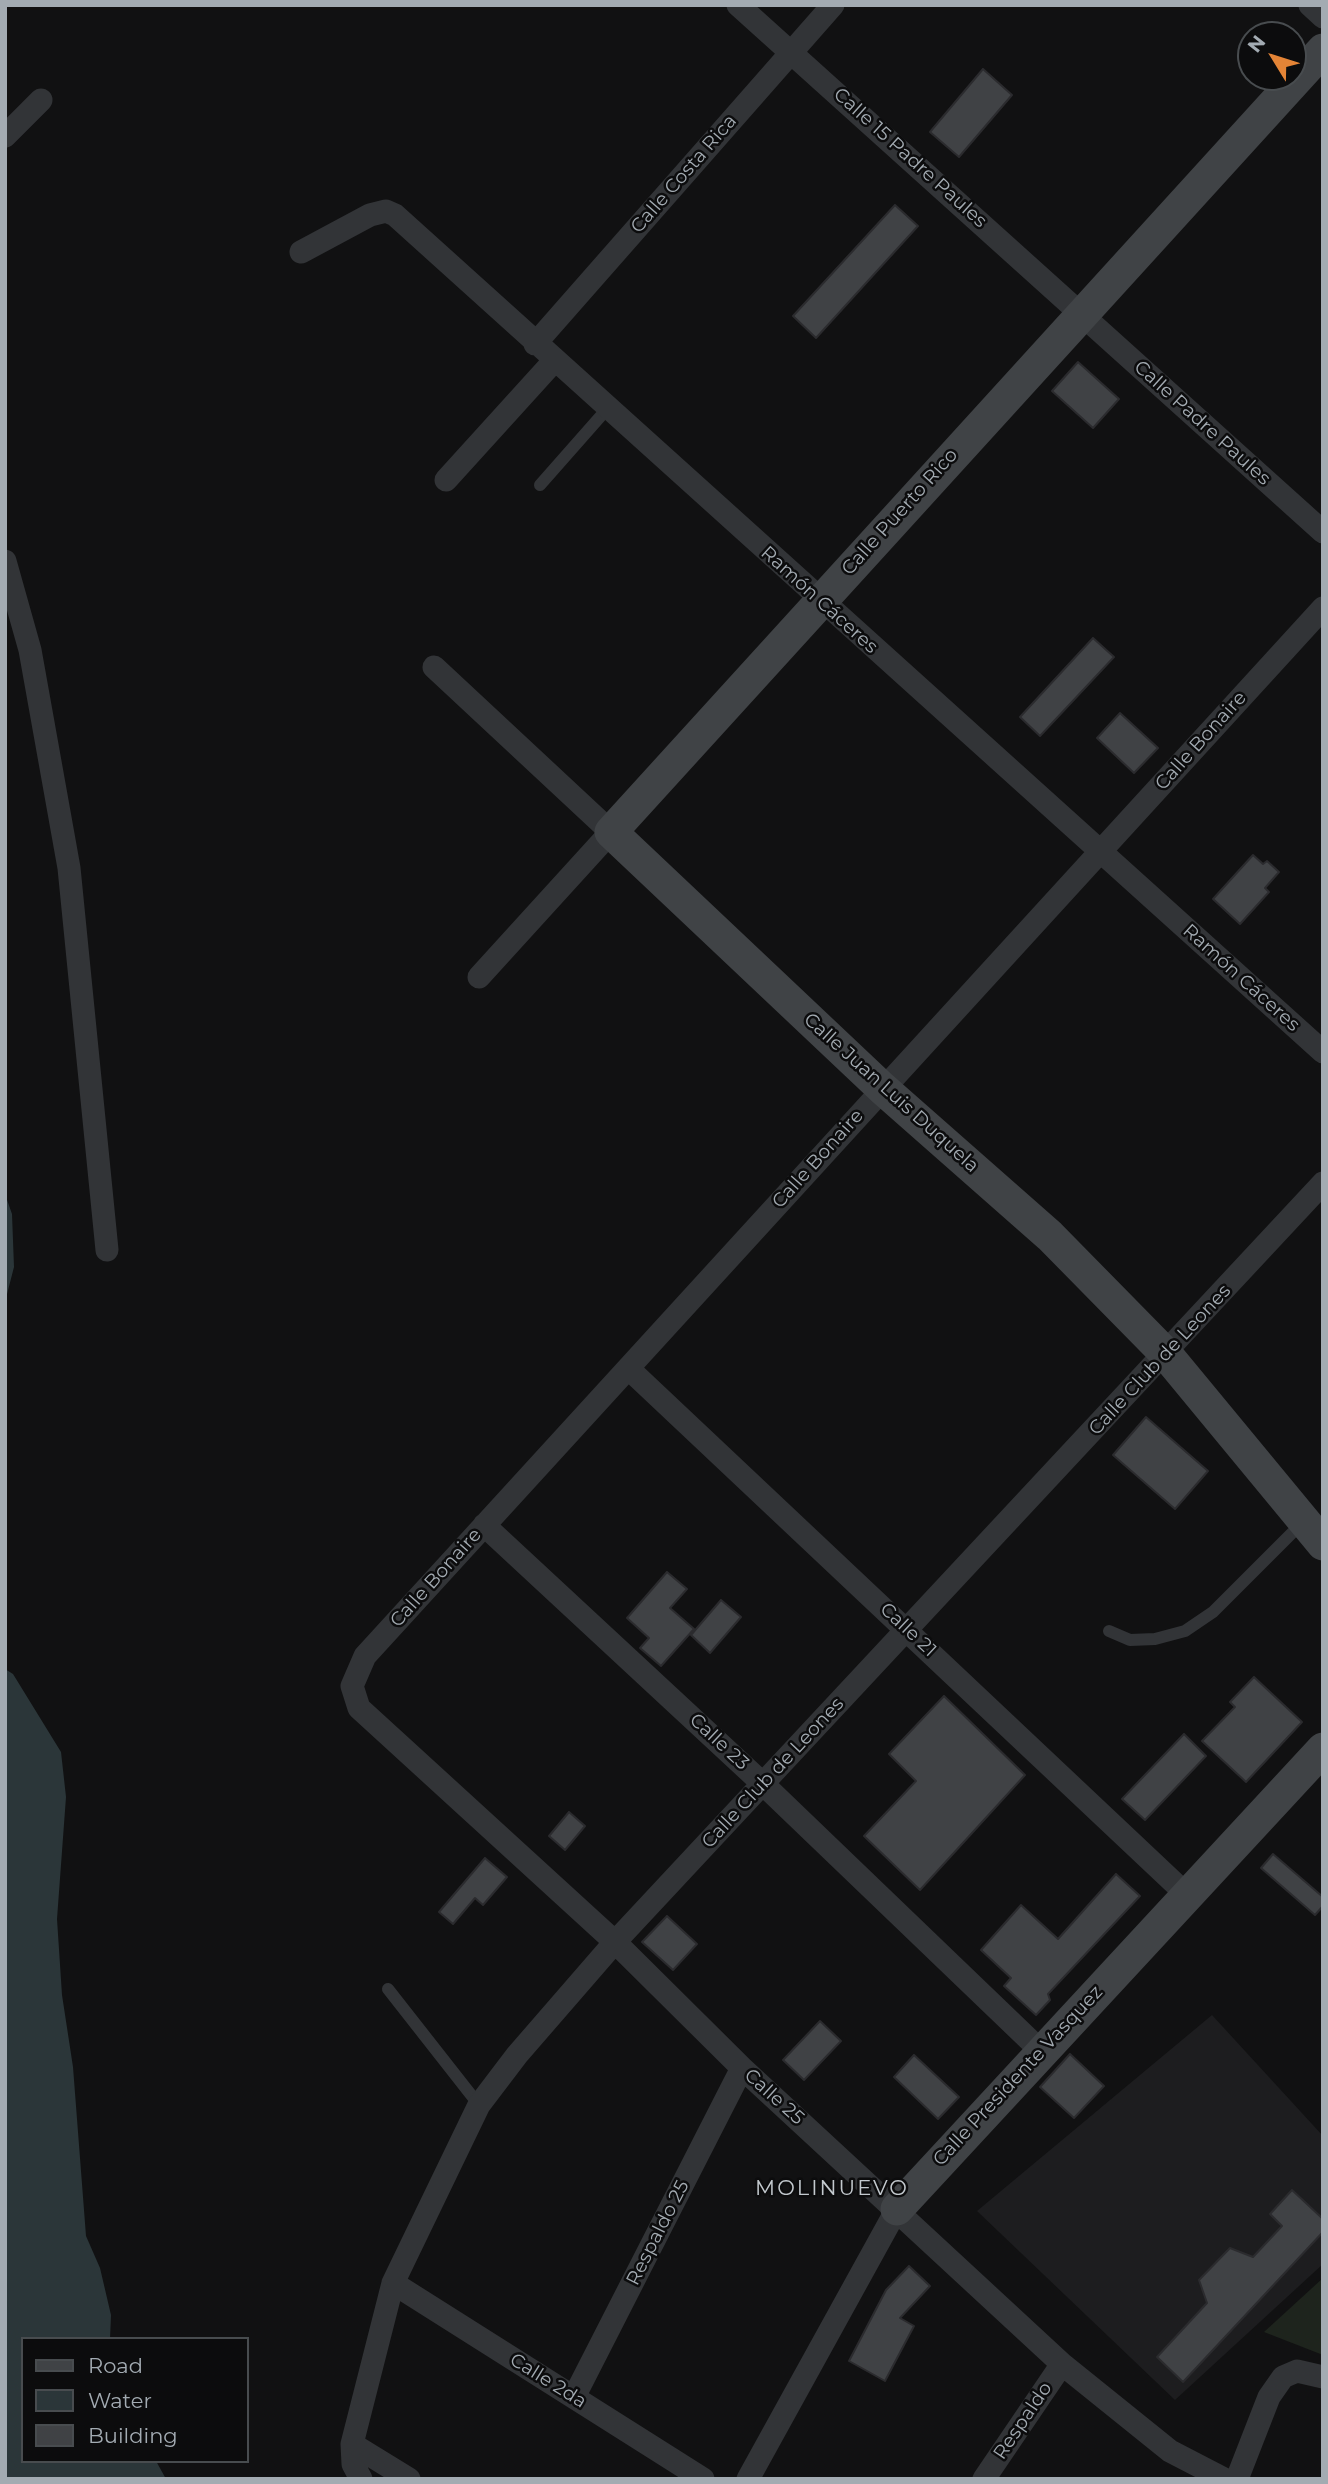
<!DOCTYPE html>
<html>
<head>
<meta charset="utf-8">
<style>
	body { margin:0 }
	#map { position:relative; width:1328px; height:2484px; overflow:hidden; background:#111112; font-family:Montserrat,sans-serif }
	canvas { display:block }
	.frame { position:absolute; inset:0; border:7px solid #a3abb2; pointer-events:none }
	.legend { position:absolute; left:21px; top:2337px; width:228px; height:126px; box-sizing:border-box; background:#0c0c0d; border:2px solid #484c4f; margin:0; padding:9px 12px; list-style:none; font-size:21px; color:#a3abb2 }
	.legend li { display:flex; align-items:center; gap:14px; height:35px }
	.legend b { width:35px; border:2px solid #484c4f }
	.north { position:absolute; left:1237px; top:21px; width:70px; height:70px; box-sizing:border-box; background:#0c0c0d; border:2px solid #484c4f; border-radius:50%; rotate:308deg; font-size:19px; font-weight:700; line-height:28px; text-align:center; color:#a3abb2 }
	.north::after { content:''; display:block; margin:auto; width:24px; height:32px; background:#e48436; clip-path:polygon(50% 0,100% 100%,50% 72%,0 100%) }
</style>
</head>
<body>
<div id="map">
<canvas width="1328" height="2484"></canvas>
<div class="frame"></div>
<ul class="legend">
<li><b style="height:9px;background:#404346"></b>Road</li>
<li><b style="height:19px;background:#2b3639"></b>Water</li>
<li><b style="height:19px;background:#404245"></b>Building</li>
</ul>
<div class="north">N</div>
</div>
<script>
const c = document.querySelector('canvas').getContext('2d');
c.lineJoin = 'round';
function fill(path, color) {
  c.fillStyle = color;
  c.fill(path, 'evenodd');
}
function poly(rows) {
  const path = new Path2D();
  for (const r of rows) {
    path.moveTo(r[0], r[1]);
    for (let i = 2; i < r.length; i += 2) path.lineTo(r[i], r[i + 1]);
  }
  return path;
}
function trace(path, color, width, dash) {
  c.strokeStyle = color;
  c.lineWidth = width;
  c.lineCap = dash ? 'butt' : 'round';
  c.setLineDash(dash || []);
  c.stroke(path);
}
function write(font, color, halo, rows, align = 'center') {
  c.font = font + ' Montserrat,sans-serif';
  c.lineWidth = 5;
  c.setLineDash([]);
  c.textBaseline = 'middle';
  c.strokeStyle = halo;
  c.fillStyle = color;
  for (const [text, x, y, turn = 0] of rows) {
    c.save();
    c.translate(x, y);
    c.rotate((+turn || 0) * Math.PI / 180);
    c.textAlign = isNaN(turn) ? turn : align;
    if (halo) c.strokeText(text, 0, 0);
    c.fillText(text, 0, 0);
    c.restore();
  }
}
fill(poly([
	[1212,2015,1323,2136,1323,2264,1175,2400,977,2211]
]), '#1d1d1f');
fill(poly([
	[1323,2278,1323,2355,1264,2332]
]), '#1e241d');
fill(poly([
	[5,1194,12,1214,14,1267,5,1302],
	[5,1669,13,1674,61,1752,66,1797,57,1919,62,1995,73,2067,86,2236,100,2268,111,2315,110,2339,23,2339,23,2461,156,2461,166,2479,5,2479]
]), '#2b3639');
const building = poly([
	[983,69,1012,95,959,157,930,132,983,69],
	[895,205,918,226,816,338,793,316,895,205],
	[1078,362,1119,399,1093,428,1052,391,1078,362],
	[1093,638,1114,657,1040,736,1020,717,1093,638],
	[1120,713,1158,748,1134,773,1097,738,1120,713],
	[1253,855,1263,864,1267,861,1279,872,1265,888,1269,892,1240,924,1213,899,1253,855],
	[1146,1417,1208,1471,1175,1509,1113,1455,1146,1417],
	[667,1572,687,1589,670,1608,694,1629,661,1666,640,1648,649,1638,627,1618,667,1572],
	[721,1600,741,1617,710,1653,691,1635,721,1600],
	[1254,1677,1302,1722,1246,1782,1202,1741,1235,1707,1230,1702,1254,1677],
	[944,1696,1025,1775,920,1890,864,1836,916,1781,889,1754,944,1696],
	[1184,1734,1206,1756,1145,1820,1122,1799,1184,1734],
	[569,1812,585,1826,565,1850,549,1836,569,1812],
	[1273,1854,1323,1897,1323,1906,1315,1915,1261,1868,1273,1854],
	[485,1858,507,1877,483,1905,475,1898,453,1924,439,1912,485,1858],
	[1116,1874,1140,1896,1048,1994,1050,2000,1036,2015,1004,1986,1011,1978,981,1950,1021,1905,1058,1939,1116,1874],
	[667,1916,697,1944,673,1970,642,1942,667,1916],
	[820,2021,841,2041,804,2080,783,2060,820,2021],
	[1070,2054,1104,2086,1074,2118,1040,2087,1070,2054],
	[914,2055,959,2097,938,2119,894,2077,914,2055],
	[1292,2190,1323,2219,1323,2232,1183,2382,1157,2357,1207,2303,1199,2280,1230,2248,1253,2257,1282,2226,1270,2214,1292,2190],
	[909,2266,930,2286,900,2318,914,2326,885,2381,849,2361,886,2290,909,2266]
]);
fill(building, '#404245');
trace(building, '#2b2b2e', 2);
trace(poly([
	[540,485,607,409],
	[1109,1631,1130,1640,1155,1639,1185,1631,1213,1612,1304,1521],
	[388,1989,479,2105]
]), '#323437', 12);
trace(poly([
	[738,5,1323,532],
	[1310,5,1323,17],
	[5,136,41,100],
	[301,252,370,215,386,211,395,215,1323,1052],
	[535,344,833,5],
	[446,480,554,361],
	[5,561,30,650,69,868,107,1250],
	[434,667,611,832,479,977],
	[629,1369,1186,1894],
	[484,1525,762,1783,1041,2051],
	[393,2283,703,2479],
	[574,2397,742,2068],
	[352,2444,409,2479],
	[361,2479,353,2464,352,2444,393,2283,479,2105,517,2055,615,1942,1323,1183],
	[748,2479,897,2209],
	[984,2479,1062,2364],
	[1224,2479,1170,2451,1062,2364,742,2068,615,1942,359,1708,352,1686,365,1656,1323,608],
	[1237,2479,1269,2397,1283,2377,1297,2371,1323,2377]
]), '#323437', 23);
trace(poly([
	[1323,50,611,832,882,1088,1050,1236,1166,1354,1323,1544],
	[897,2209,1323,1749]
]), '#404346', 33);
write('19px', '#a3abb2', '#0c0c0d', [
	["Calle 15 Padre Paules",910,158,42],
	["Calle Costa Rica",684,174,-49],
	["Calle Padre Paules",1202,423,42],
	["Calle Puerto Rico",900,512,-48],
	["Ramón Cáceres",819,600,42],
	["Calle Bonaire",1201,741,-48],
	["Ramón Cáceres",1241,978,42],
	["Calle Juan Luis Duquela",891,1093,42],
	["Calle Bonaire",818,1159,-48],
	["Calle Club de Leones",1160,1360,-47],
	["Calle Bonaire",436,1578,-48],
	["Calle 21",908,1630,43],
	["Calle 23",719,1742,43],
	["Calle Club de Leones",773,1773,-47],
	["Calle Presidente Vasquez",1018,2076,-47],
	["Calle 25",774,2097,42],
	["Respaldo 25",658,2233,-63],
	["Calle 2da",548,2381,32],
	["Respaldo",1023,2421,-56]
]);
c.letterSpacing = '2px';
write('21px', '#c3c9ce', '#0c0c0d', [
	["MOLINUEVO",832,2189]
]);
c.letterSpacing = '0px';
</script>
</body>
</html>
